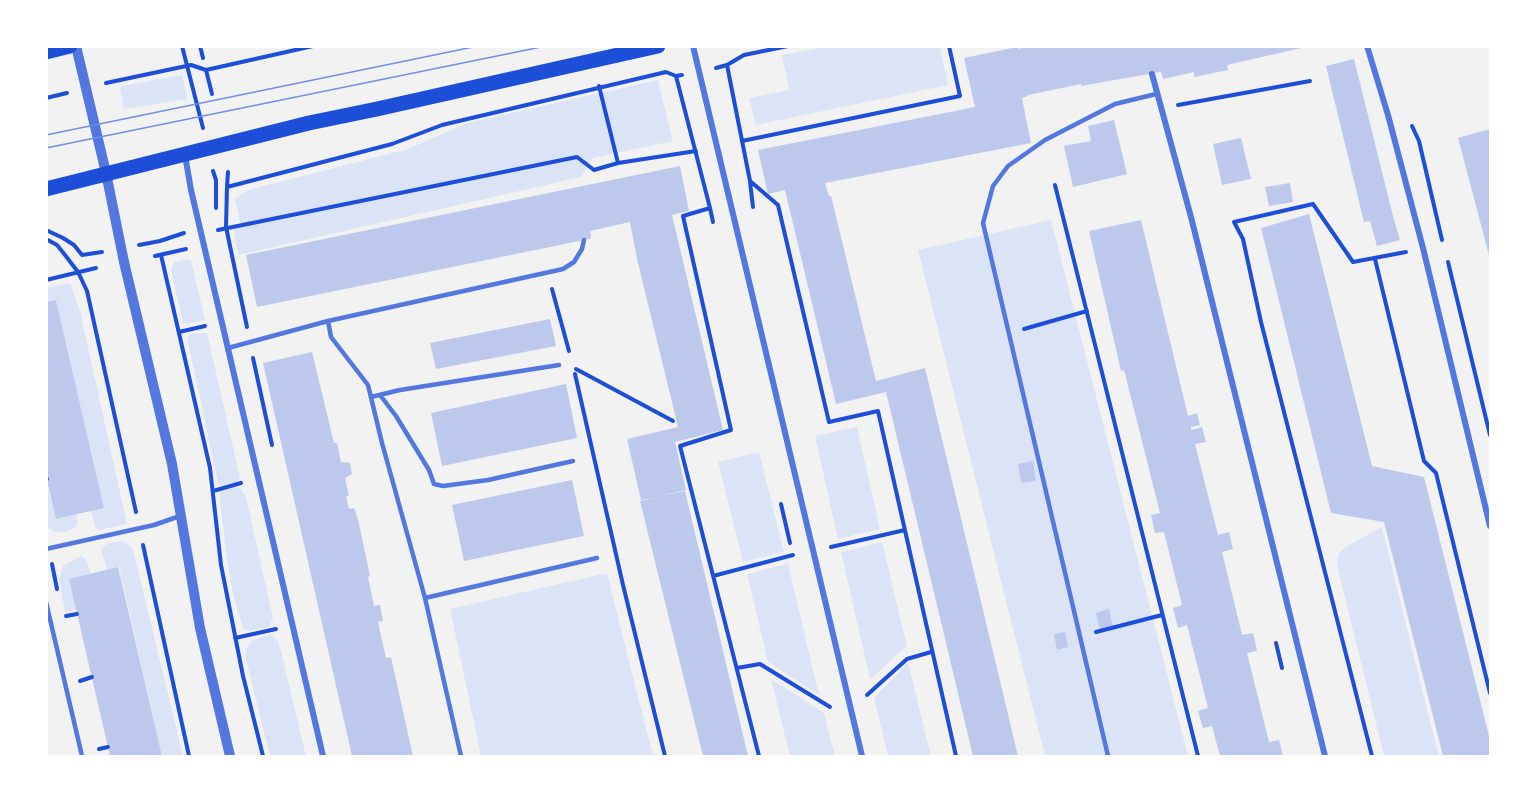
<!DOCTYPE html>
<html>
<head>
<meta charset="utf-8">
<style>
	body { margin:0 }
	#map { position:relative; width:1537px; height:803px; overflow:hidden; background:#f2f2f2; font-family:"Crimson Pro",serif }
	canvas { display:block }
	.frame { position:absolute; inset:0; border:48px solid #fff; pointer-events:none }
</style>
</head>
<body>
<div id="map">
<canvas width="1537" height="803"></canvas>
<div class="frame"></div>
</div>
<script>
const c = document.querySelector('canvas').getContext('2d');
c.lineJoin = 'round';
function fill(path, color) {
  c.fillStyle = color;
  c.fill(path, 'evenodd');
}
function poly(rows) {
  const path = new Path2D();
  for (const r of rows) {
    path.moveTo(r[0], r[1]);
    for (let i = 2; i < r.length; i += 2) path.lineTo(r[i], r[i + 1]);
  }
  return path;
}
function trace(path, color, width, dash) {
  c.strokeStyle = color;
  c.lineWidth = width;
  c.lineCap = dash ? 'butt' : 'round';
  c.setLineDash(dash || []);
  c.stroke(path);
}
fill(poly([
	[826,47,940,47,948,85,756,125,749,98,789,90,782,55],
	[182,75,187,99,124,109,120,89,121,86],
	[658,80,673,141,593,158,581,177,238,255,233,230,241,225,235,199,248,190,408,149,467,123],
	[1051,220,1188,756,1045,756,918,250],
	[188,259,191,261,205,320,186,324,183,323,171,269,175,262],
	[70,283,80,311,127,524,99,530,95,526,91,511,104,508,56,300,47,302,46,288],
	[207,333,240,478,236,482,221,485,218,483,187,337,190,334],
	[857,427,880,529,838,539,815,436],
	[759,452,784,552,743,562,718,462],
	[46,482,56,519,76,514,78,523,75,528,65,532,54,532,47,527],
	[235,487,240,488,246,497,273,618,269,627,250,631,243,628,233,593,227,560,219,491],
	[1382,527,1427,709,1439,756,1384,756,1337,565,1338,555,1345,547],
	[123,541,132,548,136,562,183,756,162,756,119,567,107,570,101,549,108,543],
	[882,542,907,646,870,679,841,552],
	[81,556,86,559,91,574,70,579,76,609,65,612,59,579,63,566],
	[788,564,819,695,768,662,747,574],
	[607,573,653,756,481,756,450,609],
	[271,635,278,641,282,655,306,756,270,756,245,655,248,645,253,640],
	[908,663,931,756,888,756,874,698],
	[771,679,824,713,835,756,790,756]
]), '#dbe4f7');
fill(poly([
	[1028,46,1306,47,1227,65,1228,70,1194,77,1194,72,1163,79,1161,72,1160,72,1081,86,1081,84,1028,95,1028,96,1022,98,1031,143,825,183,829,196,831,196,876,381,925,368,1018,756,973,756,886,392,836,404,785,190,768,194,758,150,975,107,964,58,1017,47,1018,49],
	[1354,59,1393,216,1400,240,1377,246,1370,221,1364,222,1326,66],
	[1114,120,1127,174,1073,187,1064,146,1091,141,1088,126],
	[1490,129,1490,259,1458,138],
	[1241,138,1251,179,1222,185,1213,144],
	[680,166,689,211,672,215,723,430,675,442,686,490,660,496,685,491,748,756,703,756,640,501,655,498,641,500,627,439,678,427,637,259,630,222,590,231,591,238,589,239,257,307,246,255],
	[1290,183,1293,202,1269,206,1265,187],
	[1309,214,1372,466,1424,477,1490,740,1490,756,1443,756,1384,522,1331,513,1261,228],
	[1141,220,1188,416,1197,413,1200,425,1191,427,1191,430,1202,427,1206,442,1195,444,1218,535,1229,532,1233,549,1222,552,1242,635,1253,633,1257,651,1247,653,1269,742,1279,740,1283,756,1220,756,1212,726,1203,728,1198,711,1208,708,1187,625,1178,628,1173,608,1182,605,1164,532,1155,533,1151,515,1160,513,1124,370,1121,371,1089,231],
	[56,300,104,508,56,519,46,477,46,302],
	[550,319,556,346,436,369,430,343],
	[312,352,334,443,337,443,341,462,350,463,352,474,345,478,349,496,346,496,349,509,354,508,358,519,370,576,368,577,374,606,380,605,383,621,378,622,386,658,391,657,413,756,352,756,263,363],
	[566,384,577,438,442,466,431,413],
	[1033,461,1036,481,1021,483,1018,464],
	[572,480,584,536,464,561,452,505],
	[118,567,162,756,110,756,69,579],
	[1109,609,1113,627,1100,630,1096,613],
	[1065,632,1068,647,1057,650,1054,634]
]), '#bdc9ec');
trace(poly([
	[182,46,203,128],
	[200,46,203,58],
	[727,65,750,181,778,205,829,422,878,411,956,756],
	[716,68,727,65,744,55,788,46],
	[206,70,212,94],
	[676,76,710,208,683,216,731,430,680,446,759,756],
	[106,83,191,65,206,70,313,46],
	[599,86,618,163],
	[46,98,67,93],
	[1178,105,1310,81],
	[1412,126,1419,141,1442,240],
	[742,141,960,96,949,46],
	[213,171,216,180,216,208],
	[750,182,753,207],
	[1055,185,1198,756],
	[227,187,228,172],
	[710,208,713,222],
	[46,230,63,238,74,245,82,255,102,252],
	[218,230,577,157,594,170,618,163,696,151],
	[46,239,57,245,65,255,78,272,87,291,136,512],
	[139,245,160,241,184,233],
	[161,255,210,468,221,565,243,676,263,756],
	[155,256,186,249],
	[1375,259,1424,461,1436,473,1490,693],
	[1448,262,1490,435],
	[46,280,96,268],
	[552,289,569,351],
	[247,327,226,227,227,187,392,144,442,125,666,72,676,76,682,75],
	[1024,329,1087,311],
	[179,332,205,326],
	[253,358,272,445],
	[576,369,673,421],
	[575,374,623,585,665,756],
	[46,479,47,479],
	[213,491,241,483],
	[781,504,790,543],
	[143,545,189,756],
	[831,547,905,530],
	[52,564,57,589],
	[713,576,793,555],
	[66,616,77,614],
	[1096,632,1162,615],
	[235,638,276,629],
	[1276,643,1282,668],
	[737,668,760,664,830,707],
	[80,681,92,677],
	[867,695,907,659,931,652],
	[99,749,108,747],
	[1372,756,1261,322,1243,239,1234,222,1313,204,1353,262,1406,252]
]), '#1d4ed8', 4);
trace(poly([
	[328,321,331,337,368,385,382,443,425,598,461,756],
	[228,348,328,321,563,269,574,262,582,249,584,240],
	[380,395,396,416,429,470,434,484,443,486,488,480,573,461],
	[371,397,400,390,559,365],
	[46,549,154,525,180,516],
	[425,598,597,558],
	[46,602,82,756],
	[1108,756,983,223,993,186,1008,166,1045,140,1115,104,1156,94]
]), '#5277de', 4.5);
trace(poly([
	[693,46,862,756],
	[1367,46,1388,115,1423,248,1490,526],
	[1152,74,1191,217,1325,756],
	[185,155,191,190,323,756]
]), '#5277de', 6);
trace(poly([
	[76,46,106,173,124,262,172,464,200,628,230,756]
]), '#5277de', 10);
trace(poly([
	[46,52,70,46],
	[46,189,309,123,377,109,658,46]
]), '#1d4ed8', 15);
trace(poly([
	[46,135,478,46],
	[46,148,546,46]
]), '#7290e2', 1.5);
</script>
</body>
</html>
